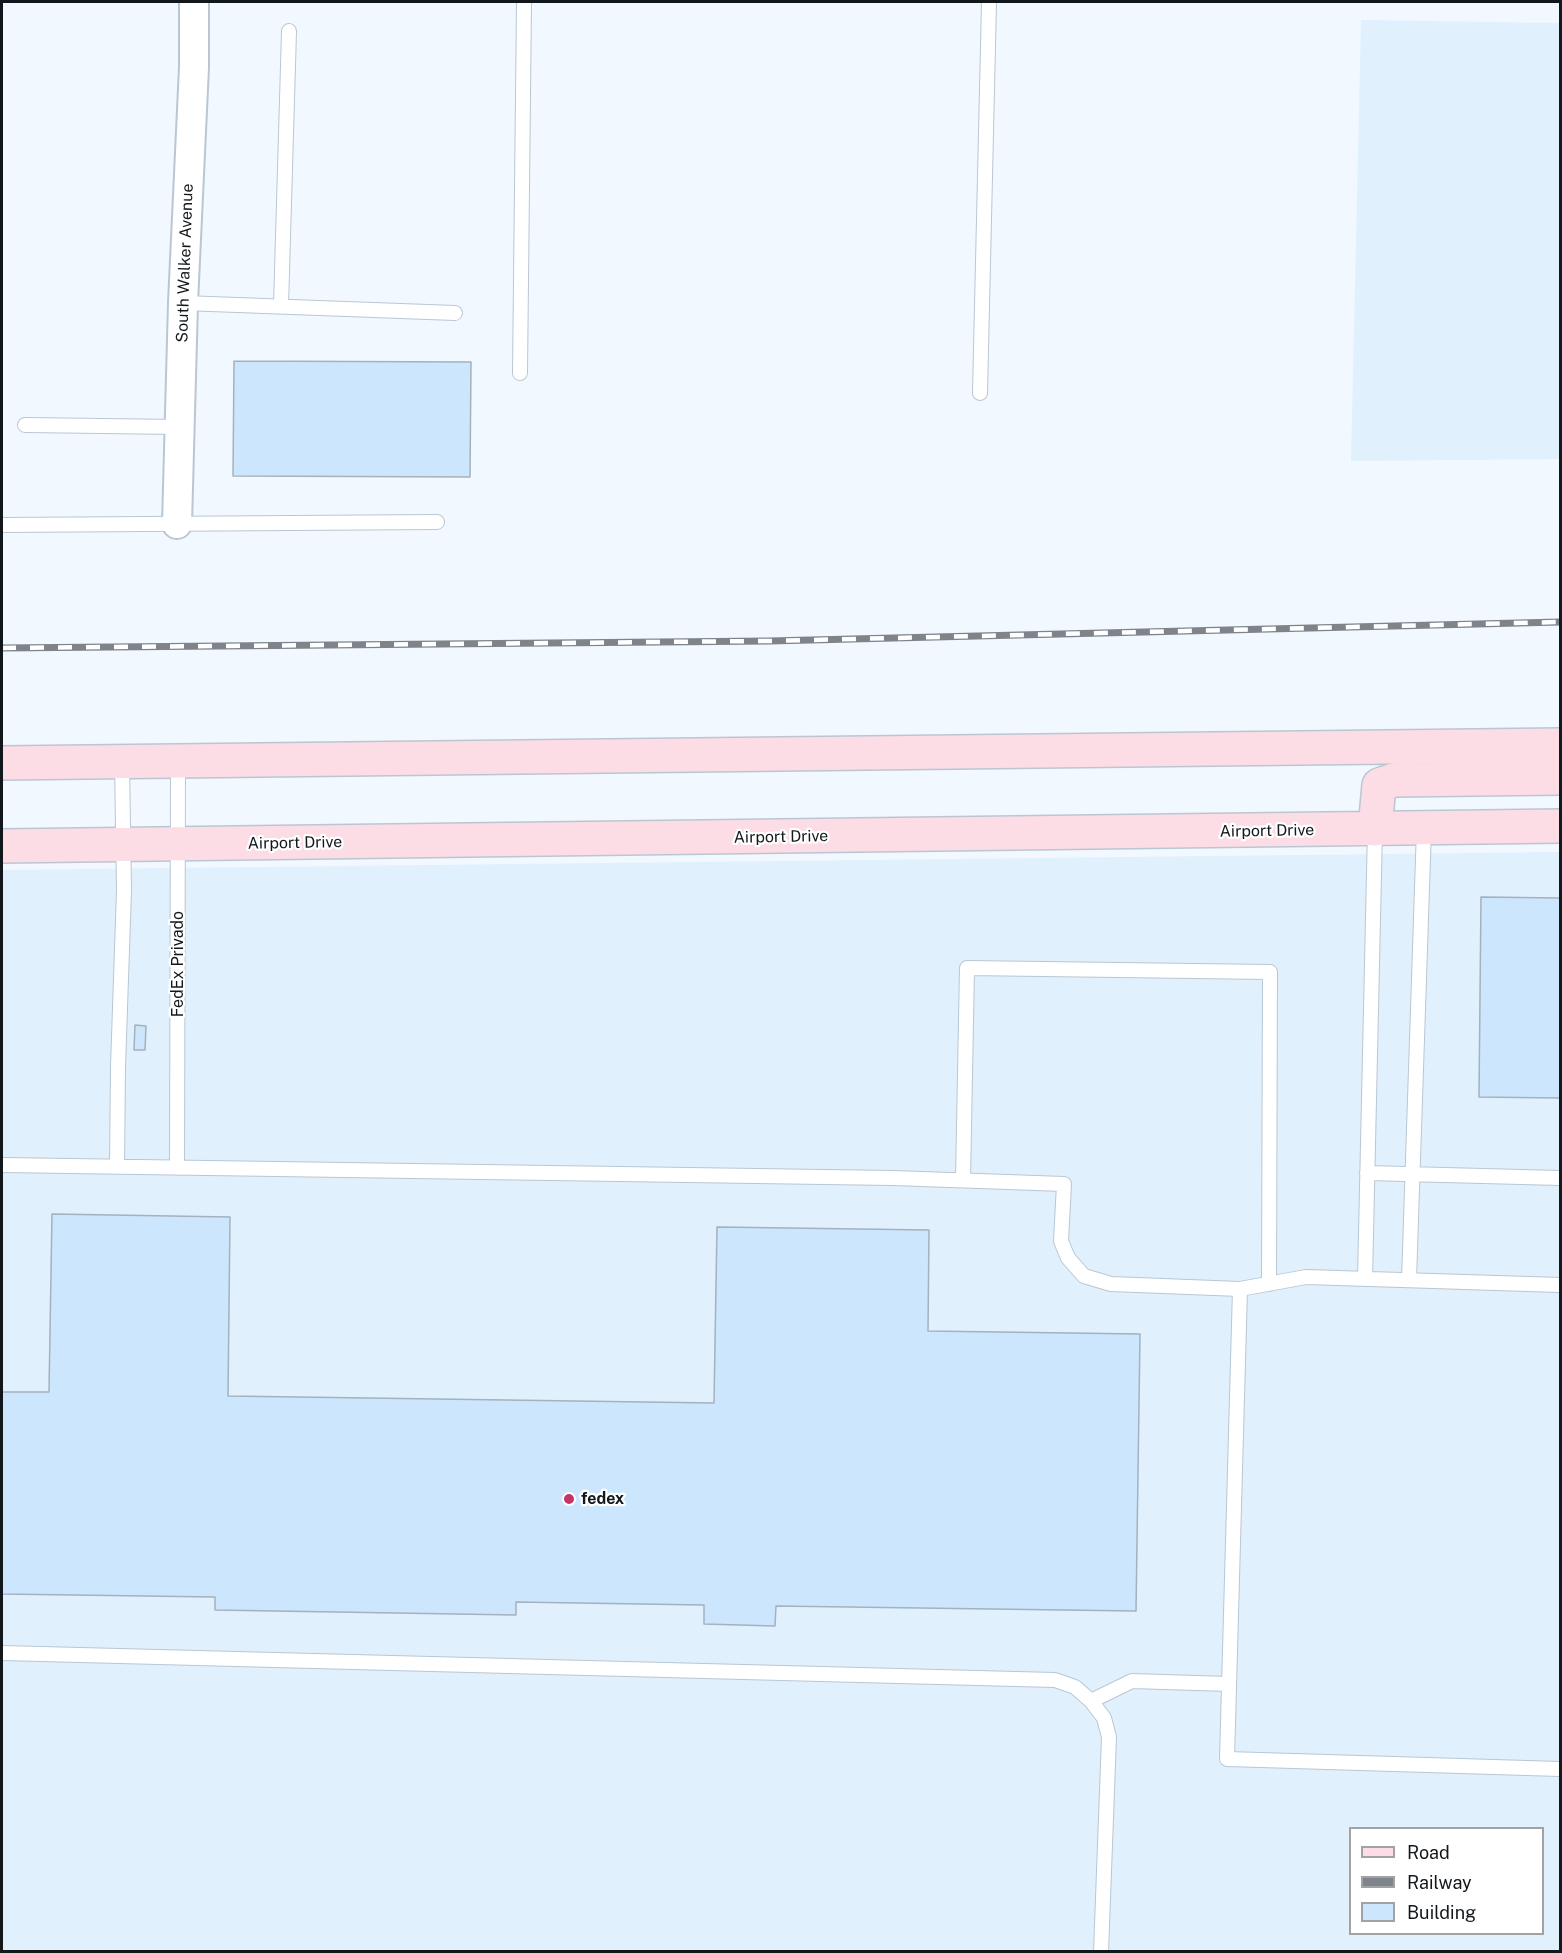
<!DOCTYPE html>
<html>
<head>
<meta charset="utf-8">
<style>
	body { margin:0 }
	#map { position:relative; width:1562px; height:1953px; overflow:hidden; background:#f1f8ff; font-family:"Public Sans",sans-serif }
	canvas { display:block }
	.frame { position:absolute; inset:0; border:3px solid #12171b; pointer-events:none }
	.legend { position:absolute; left:1349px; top:1827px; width:195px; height:108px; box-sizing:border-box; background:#fff; border:2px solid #a0a2a4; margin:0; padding:8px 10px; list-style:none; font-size:18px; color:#12171b }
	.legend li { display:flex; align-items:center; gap:12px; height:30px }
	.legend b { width:30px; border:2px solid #a0a2a4 }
</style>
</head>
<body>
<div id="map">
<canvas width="1562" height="1953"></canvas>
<div class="frame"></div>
<ul class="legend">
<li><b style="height:8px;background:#fcdce5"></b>Road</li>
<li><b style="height:8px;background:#7e8489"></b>Railway</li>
<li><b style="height:16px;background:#cce7fd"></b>Building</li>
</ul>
</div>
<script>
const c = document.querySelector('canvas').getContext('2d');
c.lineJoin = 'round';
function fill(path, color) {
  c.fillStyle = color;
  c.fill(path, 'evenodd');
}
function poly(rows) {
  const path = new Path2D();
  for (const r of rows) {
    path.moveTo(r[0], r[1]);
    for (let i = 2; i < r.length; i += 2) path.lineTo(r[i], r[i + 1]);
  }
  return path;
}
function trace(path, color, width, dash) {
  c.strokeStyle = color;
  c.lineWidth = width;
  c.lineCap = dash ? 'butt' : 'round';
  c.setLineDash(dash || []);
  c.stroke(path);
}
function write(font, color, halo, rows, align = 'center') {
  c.font = font + ' "Public Sans",sans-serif';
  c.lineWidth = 4.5;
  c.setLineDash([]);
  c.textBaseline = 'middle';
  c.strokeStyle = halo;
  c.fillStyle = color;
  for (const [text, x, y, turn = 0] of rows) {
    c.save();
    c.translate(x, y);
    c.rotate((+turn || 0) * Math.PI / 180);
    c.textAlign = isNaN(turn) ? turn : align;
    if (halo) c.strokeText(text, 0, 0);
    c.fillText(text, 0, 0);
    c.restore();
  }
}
fill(poly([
	[1361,20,1560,23,1560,459,1351,461],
	[1560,852,1560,1951,2,1951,2,870],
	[1350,1828,1542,1828,1542,1934,1350,1934]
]), '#e0f0fd');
const building = poly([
	[234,361,471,362,470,477,233,476,234,361],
	[1481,897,1560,898,1560,1098,1479,1097,1481,897],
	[135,1025,146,1026,145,1050,134,1050,135,1025],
	[52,1214,230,1217,228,1396,714,1403,717,1227,929,1230,928,1331,1140,1334,1136,1611,776,1606,775,1626,704,1624,704,1605,516,1602,516,1615,215,1610,215,1597,2,1594,2,1392,49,1392,52,1214]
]);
fill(building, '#cce7fd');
trace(building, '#a5b1bc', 1.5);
const service = poly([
	[183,303,455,313],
	[281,306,289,31],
	[520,373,524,2],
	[980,393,989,2],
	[25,425,179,427],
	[2,525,437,522],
	[2,1165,893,1178,1064,1184,1061,1241,1068,1258,1084,1276,1111,1284,1240,1289,1306,1277,1560,1285],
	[117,1167,118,1067,124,890,122,762],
	[177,1168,178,761],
	[1367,1173,1560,1178],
	[963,1180,967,968,1270,972,1269,1284],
	[1365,1279,1375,829],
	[1409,1280,1424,828],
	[1240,1289,1227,1759,1560,1769],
	[2,1653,1055,1680,1075,1687,1091,1701,1104,1718,1109,1737,1101,1952],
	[1091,1701,1132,1681,1229,1684]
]);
const minor = poly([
	[177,524,183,303,194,67,194,2]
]);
const secondary = poly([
	[2,763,1560,745],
	[1375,829,1379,785,1394,780,1560,778],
	[2,846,1560,826]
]);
trace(service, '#bac7d2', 16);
trace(minor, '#bac7d2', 32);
trace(secondary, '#bac7d2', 36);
trace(service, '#fff', 14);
trace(minor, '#fff', 28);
trace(secondary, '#fcdce5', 33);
const rail = poly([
	[2,648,769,641,1560,622]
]);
trace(rail, '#7e8489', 7);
trace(rail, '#fff', 4.5, [14]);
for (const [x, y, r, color] of [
	[569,1499,6,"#c33667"]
]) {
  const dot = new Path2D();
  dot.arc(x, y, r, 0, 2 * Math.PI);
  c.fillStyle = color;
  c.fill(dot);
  trace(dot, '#fff', 2);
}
write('16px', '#12171b', '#fff', [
	["South Walker Avenue",185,263,-88],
	["Airport Drive",1267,831,-1],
	["Airport Drive",781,837,-1],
	["Airport Drive",295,843,-1],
	["FedEx Privado",178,964,-90]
]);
write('bold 16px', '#12171b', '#fff', [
	["fedex",581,1499]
], 'left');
</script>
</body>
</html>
